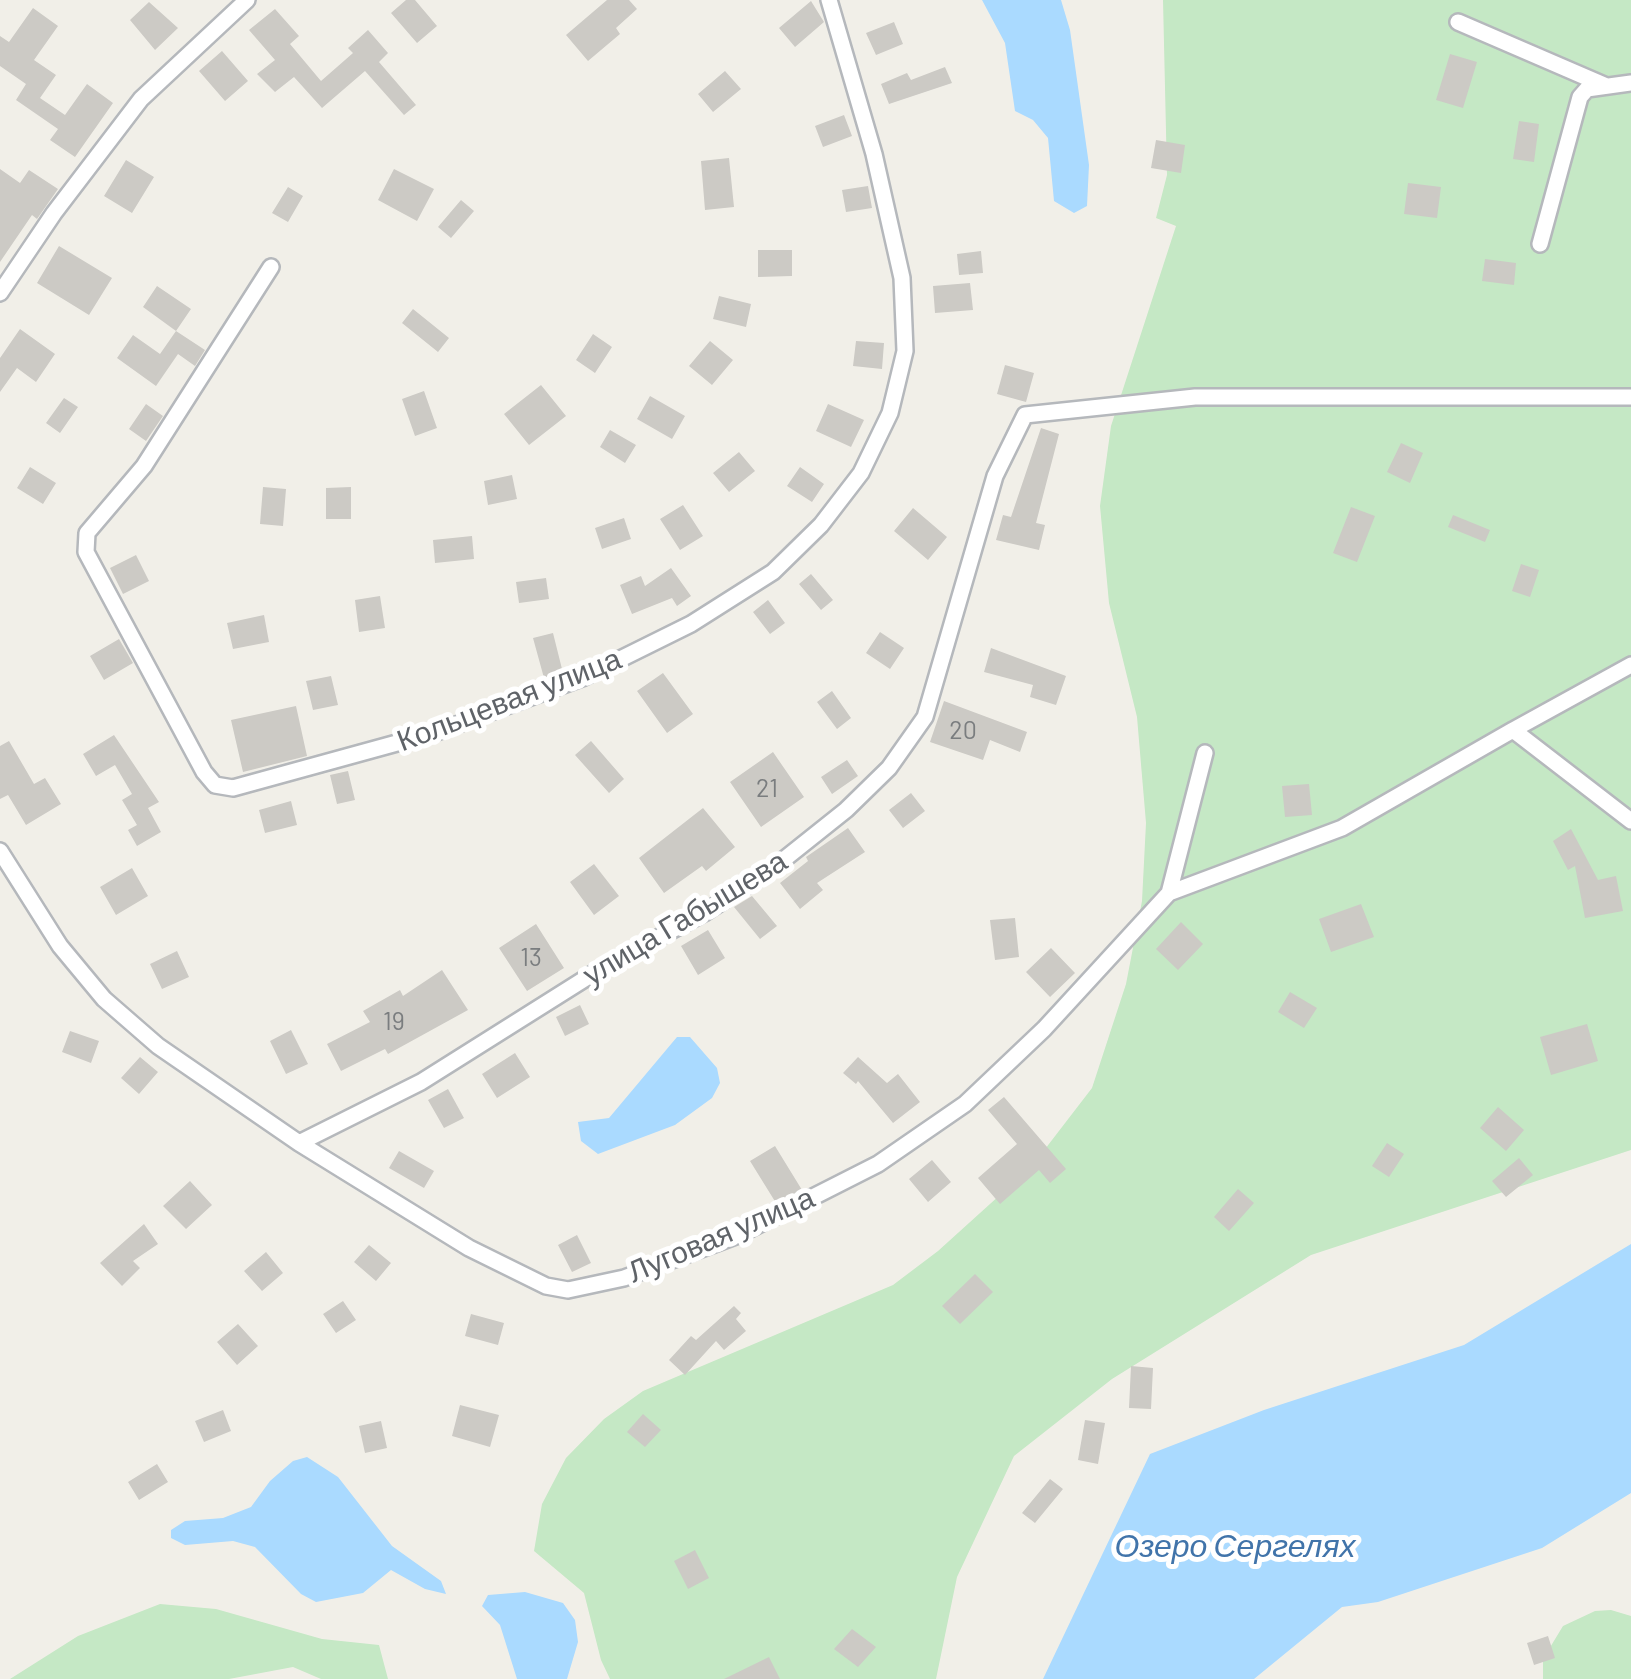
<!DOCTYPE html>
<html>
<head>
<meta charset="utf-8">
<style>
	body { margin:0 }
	canvas { display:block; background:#f1efe8 }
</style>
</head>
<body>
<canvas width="1631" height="1679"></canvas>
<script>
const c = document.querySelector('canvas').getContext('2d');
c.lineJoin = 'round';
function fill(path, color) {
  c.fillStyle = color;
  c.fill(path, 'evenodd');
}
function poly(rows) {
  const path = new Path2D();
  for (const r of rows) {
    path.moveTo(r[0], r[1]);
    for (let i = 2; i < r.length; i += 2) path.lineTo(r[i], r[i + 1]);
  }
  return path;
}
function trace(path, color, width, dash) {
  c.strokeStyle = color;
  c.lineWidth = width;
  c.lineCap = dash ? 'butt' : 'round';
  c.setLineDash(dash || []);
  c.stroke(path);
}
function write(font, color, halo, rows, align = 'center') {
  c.font = font + ' Barlow,sans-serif';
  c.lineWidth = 10;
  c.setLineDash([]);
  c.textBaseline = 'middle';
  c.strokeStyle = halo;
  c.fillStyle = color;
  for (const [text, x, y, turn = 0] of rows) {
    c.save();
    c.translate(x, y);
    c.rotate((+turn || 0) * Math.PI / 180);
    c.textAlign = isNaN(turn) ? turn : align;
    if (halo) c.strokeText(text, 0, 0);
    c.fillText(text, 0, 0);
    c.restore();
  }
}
fill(poly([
	[1163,0,1631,0,1631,1150,1311,1255,1112,1379,1014,1456,957,1577,936,1679,610,1679,601,1660,584,1593,534,1551,542,1504,566,1458,604,1419,643,1391,893,1285,938,1251,1032,1166,1092,1088,1126,984,1142,901,1146,823,1137,717,1109,603,1100,506,1111,426,1176,226,1156,218,1167,175],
	[160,1604,216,1609,322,1639,379,1645,388,1679,321,1679,293,1667,229,1679,10,1679,78,1636],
	[1611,1610,1631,1616,1631,1679,1543,1679,1543,1659,1563,1626,1595,1611]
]), '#c5e8c5');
fill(poly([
	[982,0,1061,0,1070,30,1089,165,1087,206,1074,213,1054,201,1048,138,1033,120,1015,111,1005,43],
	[677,1037,690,1037,717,1068,720,1083,712,1098,675,1125,598,1154,581,1141,578,1122,609,1118],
	[1631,1244,1631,1493,1542,1548,1378,1602,1342,1607,1254,1679,1043,1679,1150,1454,1264,1410,1464,1345],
	[307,1457,338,1477,392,1546,441,1581,446,1594,425,1589,391,1570,363,1593,316,1602,301,1594,255,1547,233,1541,185,1545,171,1538,171,1530,185,1521,223,1518,251,1507,270,1481,293,1461],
	[525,1592,563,1603,575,1620,578,1642,567,1679,517,1679,500,1625,482,1606,488,1595]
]), '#aadaff');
fill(poly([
	[406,0,415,0,437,26,417,43,391,13],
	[607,0,629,0,637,9,616,28,620,34,588,61,566,35],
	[811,1,824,22,795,47,779,28],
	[149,2,178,28,155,50,130,20],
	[33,8,58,26,34,60,56,75,40,98,65,115,87,84,113,103,75,157,50,140,58,129,16,100,26,84,0,66,0,36,9,42],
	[275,9,299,36,290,44,321,81,353,53,348,48,368,30,388,53,379,62,416,105,404,115,365,71,322,108,294,77,275,92,257,74,275,60,249,30],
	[894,22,903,44,876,55,866,33],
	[222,51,248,81,225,101,199,71],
	[1450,54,1477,62,1463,108,1436,100],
	[945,67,952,83,889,104,881,84,907,73,911,80],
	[725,71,741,89,713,112,698,94],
	[844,115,852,136,823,147,815,126],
	[1519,121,1539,124,1534,162,1513,159],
	[1156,140,1185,145,1181,173,1151,168],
	[729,158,734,207,705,210,701,161],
	[126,160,154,177,132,213,104,196],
	[0,169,20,183,29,170,58,189,37,219,32,215,0,262],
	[394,169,434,189,417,221,378,200],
	[1408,183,1441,187,1437,218,1404,214],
	[868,186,872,208,846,212,842,190],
	[288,187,303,196,288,222,272,213],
	[461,200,474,211,451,238,438,227],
	[59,246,112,278,89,315,37,283],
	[758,250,792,250,792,276,758,277],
	[981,251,983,273,959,275,957,254],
	[1485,259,1516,263,1514,285,1482,281],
	[970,283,973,310,935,313,933,286],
	[157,286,191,309,176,331,143,307],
	[719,296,751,304,746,327,713,319],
	[413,309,449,338,438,352,402,323],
	[20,329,55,354,36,382,17,368,0,392,0,358],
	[176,331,205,350,195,366,178,354,156,386,117,358,133,335,160,354],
	[593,334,612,347,595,373,576,360],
	[710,341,733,360,712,385,689,366],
	[856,341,884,343,882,369,853,366],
	[1005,365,1034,373,1026,402,997,394],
	[541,385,566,416,529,445,504,414],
	[424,391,437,428,415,436,402,399],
	[650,396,685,416,672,439,637,419],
	[64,398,78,407,60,433,46,423],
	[146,404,163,416,146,441,129,429],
	[828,404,864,420,851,447,816,431],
	[1041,428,1059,434,1036,523,1045,525,1039,550,996,540,1003,515,1011,517],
	[610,430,636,445,625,463,600,447],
	[1401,443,1423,453,1410,483,1387,472],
	[739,452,755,471,729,492,713,473],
	[30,467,56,483,43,504,17,488],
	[800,467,824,484,812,502,787,486],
	[512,475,517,499,488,505,484,481],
	[263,487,286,489,283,526,260,524],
	[351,487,351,519,326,519,326,488],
	[683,505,703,536,680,550,660,519],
	[1351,507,1375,516,1357,562,1333,553],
	[913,508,947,537,928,560,894,531],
	[1453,515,1490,530,1485,542,1448,527],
	[624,518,631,539,602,549,595,528],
	[472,536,474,559,435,563,433,540],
	[136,555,149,581,123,594,110,568],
	[1521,564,1539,570,1530,597,1512,591],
	[671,568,691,596,677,606,672,598,632,614,620,585,641,576,645,586],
	[811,574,833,600,821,610,799,584],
	[546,578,549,599,519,603,516,582],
	[380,596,385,628,359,632,355,600],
	[768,600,785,623,770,634,753,612],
	[264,615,269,642,233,649,227,623],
	[880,632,904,648,890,669,866,653],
	[553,633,563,673,544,678,533,638],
	[119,639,133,663,104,680,90,656],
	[991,648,1066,676,1056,705,1030,697,1033,685,984,672],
	[663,673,693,714,667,733,637,691],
	[331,676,338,705,313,710,306,681],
	[832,691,851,718,837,729,817,702],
	[944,701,1027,732,1020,752,990,740,983,760,930,742],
	[296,706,307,756,243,772,231,720],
	[114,735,159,802,148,808,161,832,137,846,128,830,137,825,122,800,132,794,115,765,96,776,83,754],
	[9,741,34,784,45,778,61,804,26,825,8,795,0,799,0,746],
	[591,741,624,779,609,793,575,755],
	[773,752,804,797,761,827,730,782],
	[847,760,858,776,832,794,821,777],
	[348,771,355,800,337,804,330,775],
	[1309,784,1312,815,1285,817,1282,786],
	[911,793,925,811,903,828,889,810],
	[291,801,297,825,265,833,259,810],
	[703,808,735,847,706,871,702,866,664,893,639,858],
	[848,828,865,852,817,883,823,890,800,909,780,883,808,861,806,857],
	[1571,829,1598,880,1616,876,1623,911,1585,918,1575,866,1568,870,1553,841],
	[594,864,619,896,594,915,570,882],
	[132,868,148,896,116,915,100,887],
	[752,896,777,926,760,939,734,907],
	[1361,904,1374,937,1331,952,1319,919],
	[1015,918,1019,957,995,960,990,920],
	[1181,922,1203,944,1178,970,1156,949],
	[536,924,564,968,527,991,499,948],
	[708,930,725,958,698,975,681,946],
	[1051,948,1075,973,1050,997,1026,972],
	[177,951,189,977,162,989,150,964],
	[442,970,468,1010,388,1054,385,1049,341,1071,327,1044,370,1022,363,1011,400,990,403,996],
	[1290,992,1317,1008,1304,1028,1278,1012],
	[580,1005,589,1024,565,1036,556,1017],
	[1587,1024,1598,1061,1551,1075,1540,1037],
	[291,1030,308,1064,286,1074,270,1041],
	[70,1031,99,1041,91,1063,62,1052],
	[515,1053,530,1077,497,1098,482,1074],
	[140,1057,158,1072,139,1094,121,1078],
	[858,1057,887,1083,898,1074,920,1102,893,1123,858,1081,856,1084,843,1073],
	[448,1089,464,1118,444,1128,428,1100],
	[1004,1097,1066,1169,1050,1183,1039,1170,1000,1204,978,1178,1017,1144,988,1110],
	[1498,1107,1524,1130,1506,1151,1480,1128],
	[1387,1143,1404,1154,1389,1177,1372,1166],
	[775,1146,802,1190,776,1203,750,1161],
	[399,1151,434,1171,424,1188,389,1168],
	[1519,1158,1533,1175,1506,1197,1492,1181],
	[932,1160,951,1182,928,1202,909,1179],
	[190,1181,212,1205,186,1229,163,1206],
	[1238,1189,1254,1203,1229,1231,1214,1217],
	[144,1224,158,1244,133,1261,140,1268,122,1286,100,1263],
	[577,1235,591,1263,572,1272,558,1245],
	[369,1245,391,1263,376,1281,354,1262],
	[266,1252,283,1273,262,1291,244,1271],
	[975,1274,993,1292,960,1324,942,1306],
	[343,1301,356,1320,336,1333,323,1314],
	[734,1306,741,1313,736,1319,746,1331,724,1350,716,1341,685,1375,669,1360,691,1336,696,1340],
	[471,1314,504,1323,498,1345,465,1336],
	[238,1324,258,1346,237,1365,217,1342],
	[1131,1366,1153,1368,1151,1409,1129,1408],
	[460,1405,499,1415,490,1447,452,1436],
	[223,1410,231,1431,204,1442,195,1421],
	[643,1414,661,1430,645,1447,627,1432],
	[1085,1420,1105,1423,1098,1464,1078,1460],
	[381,1421,387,1448,365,1453,359,1426],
	[157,1464,168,1482,139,1500,128,1482],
	[1050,1479,1063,1489,1035,1523,1022,1513],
	[695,1550,709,1578,688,1589,674,1561],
	[852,1629,876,1647,858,1667,834,1649],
	[1548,1636,1555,1658,1534,1665,1527,1643],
	[769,1657,780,1679,724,1679]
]), '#cccac5');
const minor = poly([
	[1458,22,1604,85],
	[1540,244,1580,97,1587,89,1631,83],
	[271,267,144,466,87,533,86,552,204,772,215,785,233,788,437,732,582,678,691,624,773,572,821,525,861,473,890,413,905,351,902,278,874,154,829,0],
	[0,293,54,213,141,99,247,0],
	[1631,665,1513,730,1631,821],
	[0,851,60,946,104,999,158,1046,299,1143,469,1248,546,1286,568,1290,624,1278,736,1236,878,1164,965,1104,1044,1029,1169,893,1205,753],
	[1169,893,1342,828,1513,730],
	[299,1143,421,1082,602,968,704,913,772,869,846,810,889,768,925,717,995,476,1025,415,1195,397,1631,397]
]);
trace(minor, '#b5b8bc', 20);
trace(minor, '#fff', 15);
write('25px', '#7a7d7f', null, [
	["20",963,731],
	["21",767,789],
	["13",531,958],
	["19",394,1022]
]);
write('30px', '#5f6368', '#fff', [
	["Кольцевая улица",509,700,-21],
	["улица Габышева",685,918,-31],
	["Луговая улица",721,1235,-23]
]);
write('italic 32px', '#4174aa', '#fff', [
	["Озеро Сергелях",1235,1546]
]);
</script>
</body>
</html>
